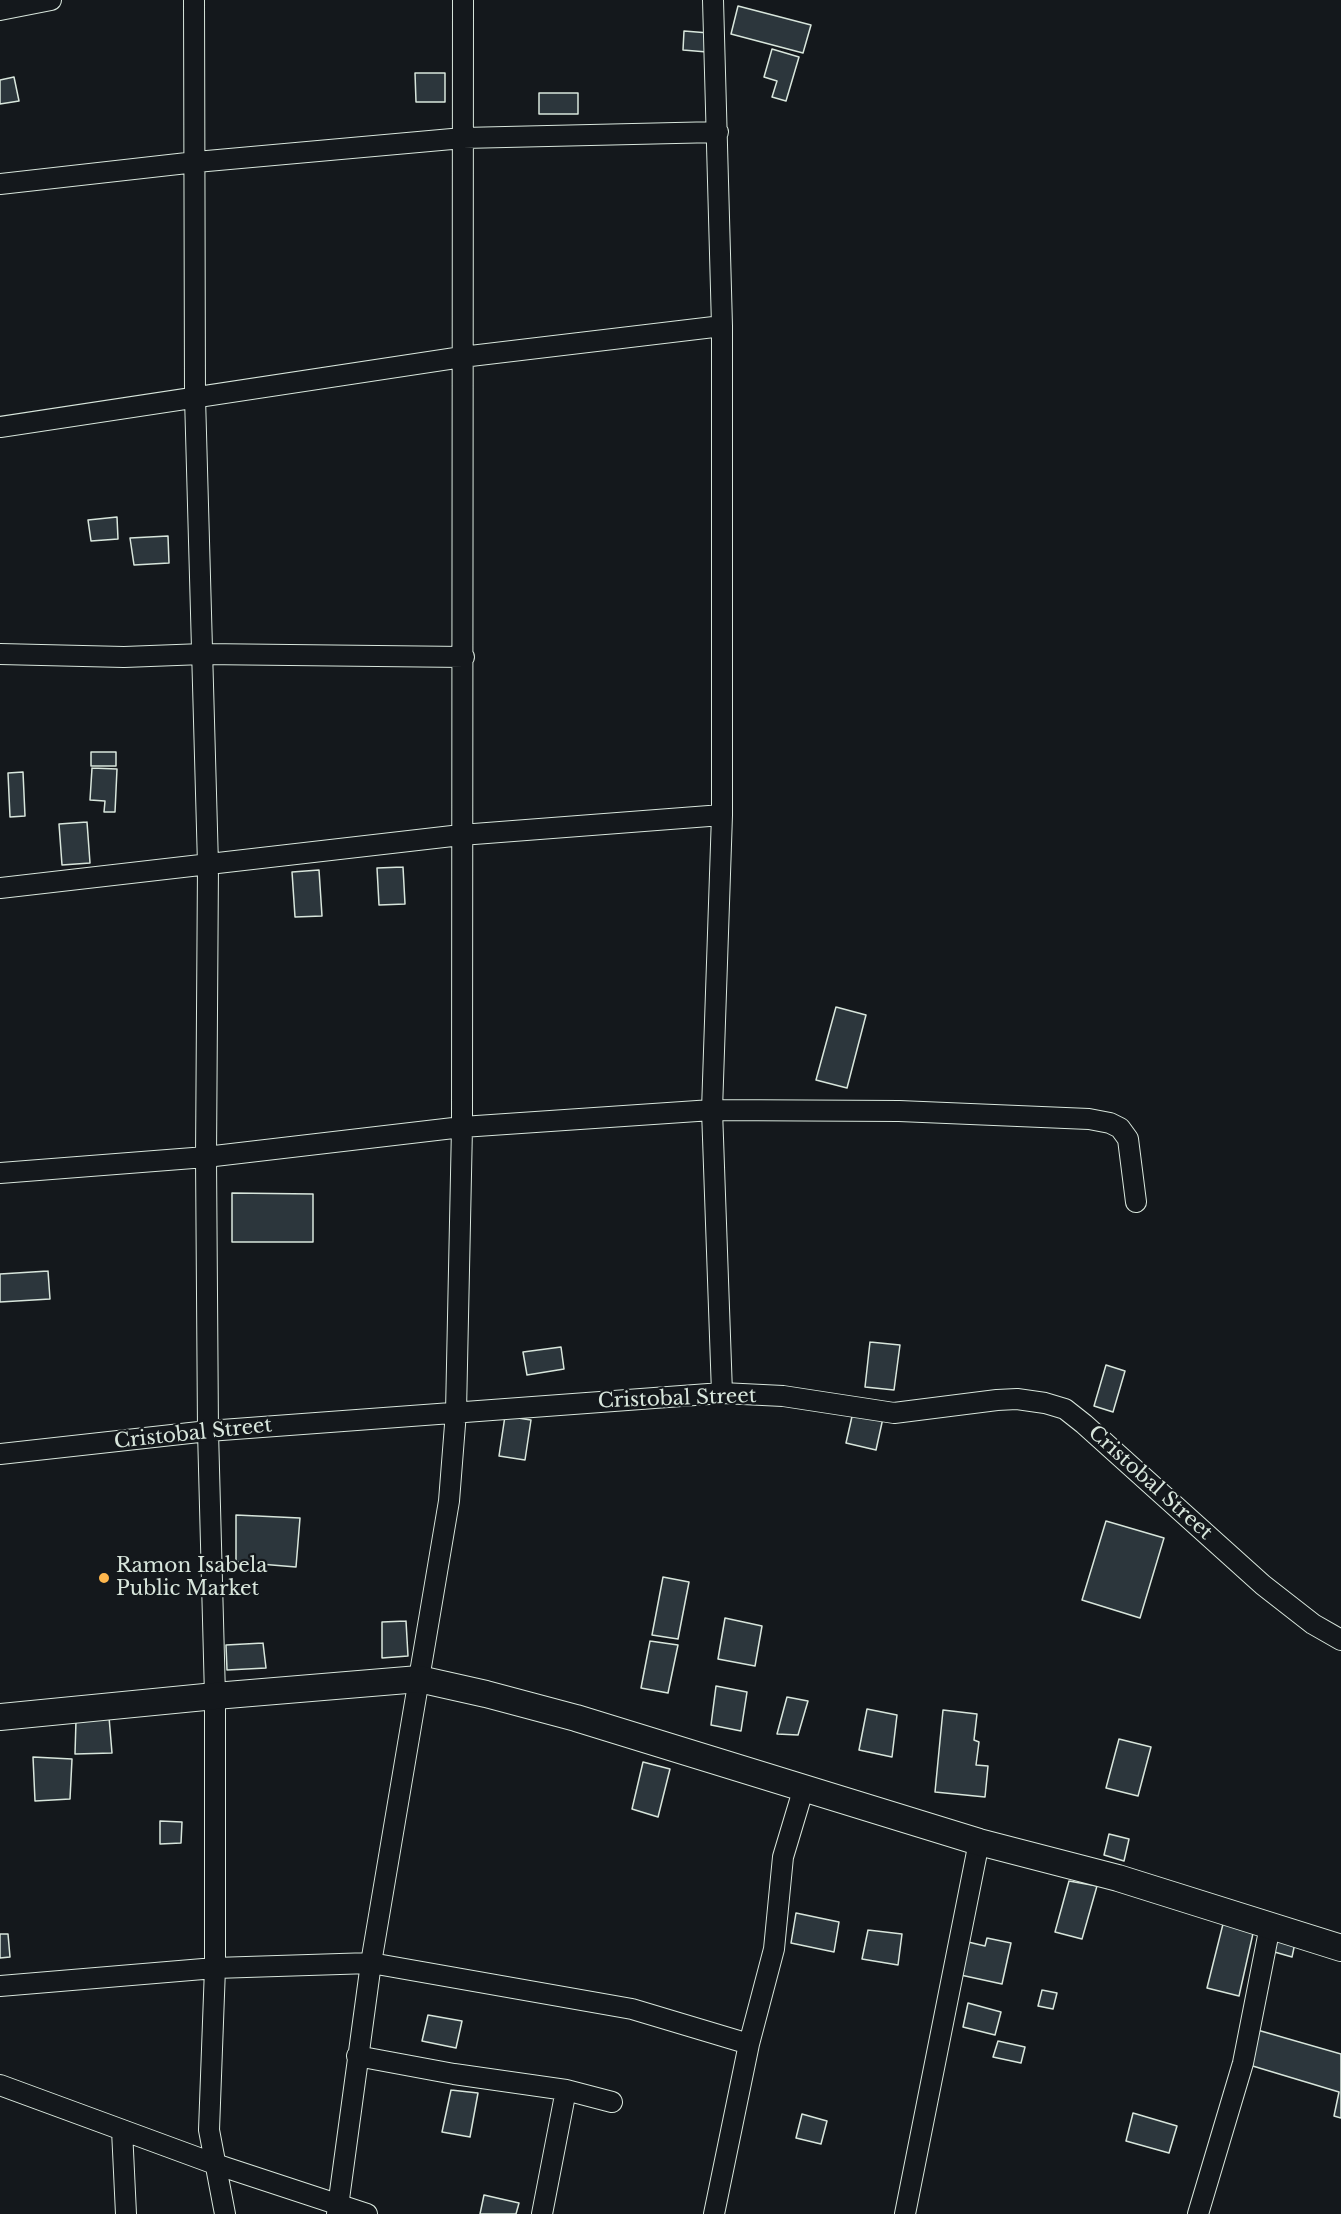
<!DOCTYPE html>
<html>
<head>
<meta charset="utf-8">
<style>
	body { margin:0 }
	canvas { display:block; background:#14181c }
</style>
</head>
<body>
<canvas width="1341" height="2214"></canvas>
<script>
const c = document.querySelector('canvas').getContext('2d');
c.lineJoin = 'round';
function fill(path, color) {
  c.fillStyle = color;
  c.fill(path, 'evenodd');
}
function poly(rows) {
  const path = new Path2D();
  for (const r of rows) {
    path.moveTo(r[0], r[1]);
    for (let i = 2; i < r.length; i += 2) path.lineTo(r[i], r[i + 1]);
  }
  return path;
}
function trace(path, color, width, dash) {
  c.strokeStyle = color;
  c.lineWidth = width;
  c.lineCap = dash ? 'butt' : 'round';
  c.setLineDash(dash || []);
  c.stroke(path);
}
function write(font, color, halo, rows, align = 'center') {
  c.font = font + ' "Libre Baskerville",serif';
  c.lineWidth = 4.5;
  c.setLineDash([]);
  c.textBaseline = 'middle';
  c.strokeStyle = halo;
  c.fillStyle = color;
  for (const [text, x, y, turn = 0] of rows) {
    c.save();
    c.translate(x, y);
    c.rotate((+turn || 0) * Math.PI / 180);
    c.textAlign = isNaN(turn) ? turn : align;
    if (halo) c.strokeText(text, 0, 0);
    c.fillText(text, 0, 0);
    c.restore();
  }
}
const building = poly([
	[738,6,811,25,803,53,731,34,738,6],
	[684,31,709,33,707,52,683,50,684,31],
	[772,49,799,57,786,101,772,97,777,81,764,77,772,49],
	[415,73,445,73,445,102,416,102,415,73],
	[14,77,19,101,0,104,0,80,14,77],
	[539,93,578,93,578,114,539,114,539,93],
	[117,517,118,539,91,541,88,520,117,517],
	[168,536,169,563,134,565,130,538,168,536],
	[91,752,116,752,116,766,91,766,91,752],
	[92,768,117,769,115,812,104,812,105,801,90,800,92,768],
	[23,772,25,816,10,817,8,773,23,772],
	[87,822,90,863,62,865,59,824,87,822],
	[403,867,405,904,379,905,377,868,403,867],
	[319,870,322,916,295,917,292,872,319,870],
	[836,1007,866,1015,847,1088,816,1080,836,1007],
	[232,1193,313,1194,313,1242,232,1242,232,1193],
	[48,1271,50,1299,0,1302,0,1274,48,1271],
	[870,1342,900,1345,894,1390,865,1387,870,1342],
	[561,1347,564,1369,527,1375,523,1352,561,1347],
	[1106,1365,1125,1371,1113,1412,1094,1406,1106,1365],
	[853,1412,883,1418,876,1450,846,1443,853,1412],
	[505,1416,531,1420,525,1460,499,1456,505,1416],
	[236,1515,300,1518,296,1567,236,1562,236,1515],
	[1106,1521,1164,1538,1140,1618,1082,1600,1106,1521],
	[663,1577,689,1582,678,1639,652,1635,663,1577],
	[725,1618,762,1626,755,1666,718,1659,725,1618],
	[406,1621,408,1656,382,1658,382,1622,406,1621],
	[650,1641,678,1645,668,1693,641,1688,650,1641],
	[263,1643,266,1668,227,1670,226,1645,263,1643],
	[716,1686,747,1692,741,1731,711,1725,716,1686],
	[787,1697,808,1701,798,1735,777,1734,787,1697],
	[867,1709,897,1715,892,1757,859,1750,867,1709],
	[943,1710,977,1714,974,1740,979,1742,976,1765,988,1766,985,1797,935,1792,943,1710],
	[109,1717,112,1753,75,1754,76,1720,109,1717],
	[1119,1739,1151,1747,1138,1796,1106,1788,1119,1739],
	[33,1757,72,1759,70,1799,35,1801,33,1757],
	[643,1762,670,1769,658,1817,632,1809,643,1762],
	[160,1821,182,1822,181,1843,160,1844,160,1821],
	[1109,1834,1129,1839,1124,1861,1104,1855,1109,1834],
	[1069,1881,1097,1886,1082,1939,1055,1932,1069,1881],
	[796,1913,839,1922,834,1952,791,1943,796,1913],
	[1224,1920,1254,1929,1239,1996,1207,1988,1224,1920],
	[868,1930,902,1934,898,1965,862,1959,868,1930],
	[0,1934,8,1934,10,1957,0,1958,0,1934],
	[1274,1936,1295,1943,1292,1957,1271,1951,1274,1936],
	[987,1938,1011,1943,1002,1984,956,1974,964,1941,985,1946,987,1938],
	[1042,1990,1057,1993,1053,2009,1038,2006,1042,1990],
	[968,2003,1001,2012,995,2035,963,2027,968,2003],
	[428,2015,462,2021,456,2048,422,2041,428,2015],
	[1254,2029,1341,2054,1341,2118,1334,2116,1339,2092,1246,2064,1254,2029],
	[998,2041,1025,2047,1021,2063,993,2057,998,2041],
	[451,2090,478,2093,470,2137,442,2132,451,2090],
	[1133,2113,1177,2126,1169,2153,1126,2141,1133,2113],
	[802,2114,827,2121,821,2144,796,2138,802,2114],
	[484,2195,519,2203,516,2214,480,2214,484,2195]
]);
fill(building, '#2c363c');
trace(building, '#d8e6dc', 1.5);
const minor = poly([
	[194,0,195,397,208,865,206,1157,208,1431,215,1696,215,1968,209,2130,225,2214],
	[713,0,722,326,722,815,712,1110,722,1393],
	[0,10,51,0],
	[0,184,196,162,463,138,718,132],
	[0,427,462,357,722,326],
	[0,654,124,657,203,654,464,657],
	[0,888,461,835,722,815],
	[0,1173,206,1157,462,1127,712,1110,899,1111,1089,1119,1110,1123,1120,1128,1128,1139,1136,1202],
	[0,1454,208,1431,722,1393,783,1396,894,1413,997,1400,1017,1399,1045,1403,1065,1409,1084,1424,1263,1585,1313,1624,1341,1640],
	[0,1986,215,1968,371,1963,632,2009,749,2044],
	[357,2056,454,2074,566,2090,612,2102],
	[0,2085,215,2164,367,2214],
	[122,2130,126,2214],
	[337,2214,371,1963,449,1501,456,1412,462,1127,463,0],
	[542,2214,566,2090],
	[714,2214,749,2044,774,1949,783,1857,804,1787],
	[905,2214,979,1842],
	[1198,2214,1243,2063,1270,1926]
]);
const major = poly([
	[0,1717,215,1696,419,1679,486,1694,576,1718,979,1842,1118,1878,1341,1948]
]);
trace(minor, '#d8e6dc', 22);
trace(major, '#d8e6dc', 28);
trace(minor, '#14181c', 20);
trace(major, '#14181c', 26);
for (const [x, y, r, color] of [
	[104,1578,6,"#ffb74d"]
]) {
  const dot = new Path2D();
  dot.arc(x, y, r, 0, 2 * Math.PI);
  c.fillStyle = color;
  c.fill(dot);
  trace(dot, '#14181c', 2);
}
write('20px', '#d8e6dc', '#14181c', [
	["Cristobal Street",677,1399,-2],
	["Cristobal Street",193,1434,-6],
	["Cristobal Street",1150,1483,42]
]);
write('20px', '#d8e6dc', '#14181c', [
	["Ramon Isabela",116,1566],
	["Public Market",116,1589]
], 'left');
</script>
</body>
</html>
